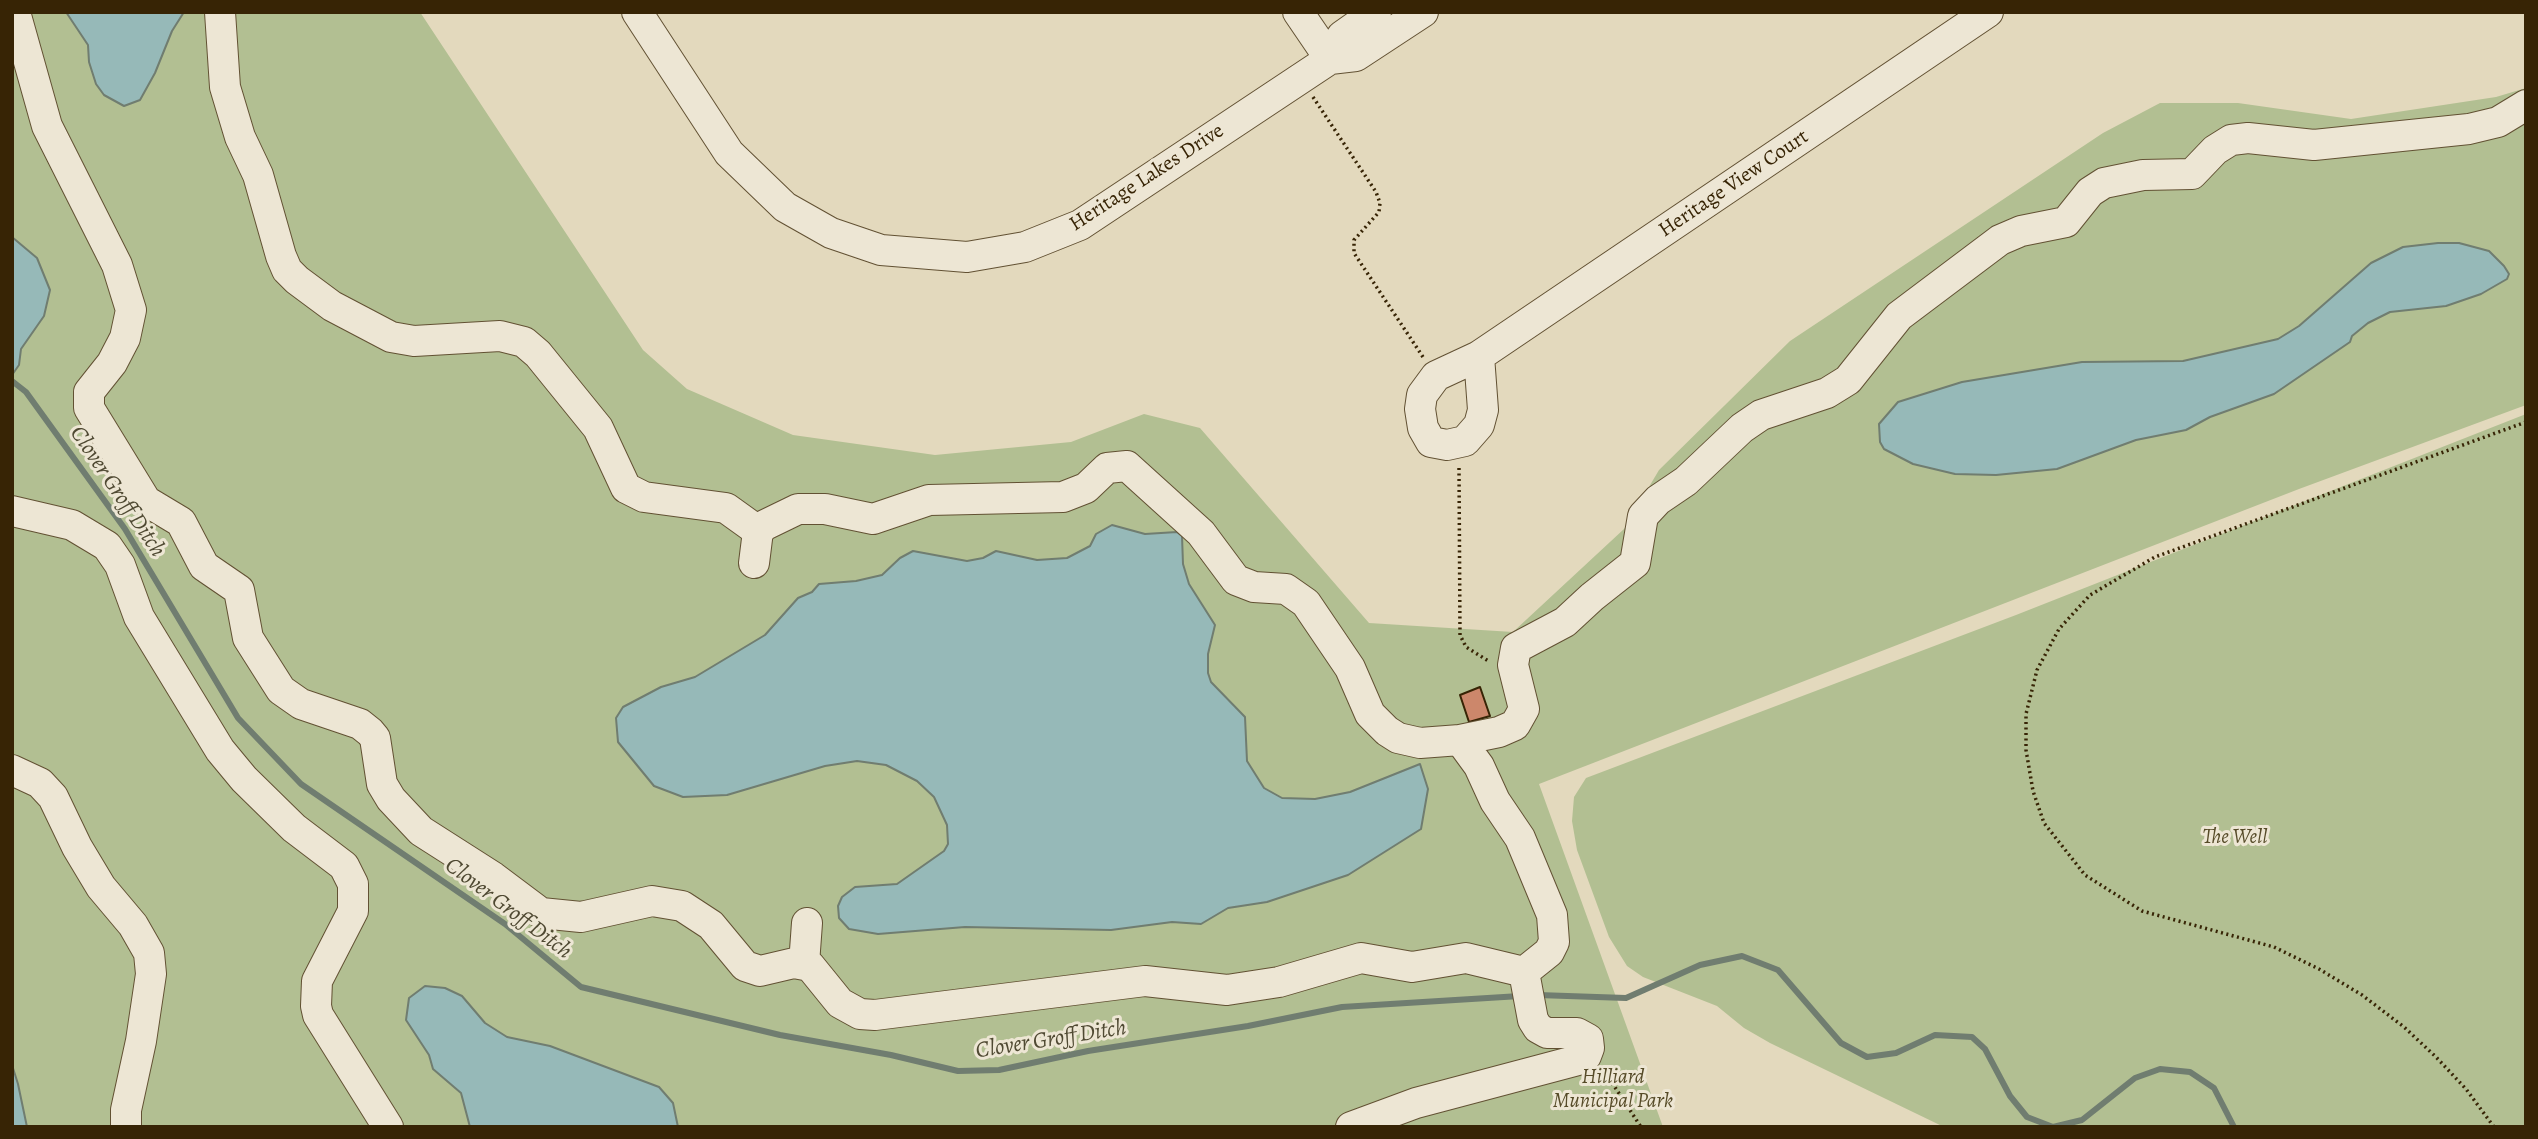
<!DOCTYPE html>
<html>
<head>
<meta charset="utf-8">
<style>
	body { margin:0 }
	#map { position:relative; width:2538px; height:1139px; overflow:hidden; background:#e3d9bd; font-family:Alegreya,serif }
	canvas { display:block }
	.frame { position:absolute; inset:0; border:14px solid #372405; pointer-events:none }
</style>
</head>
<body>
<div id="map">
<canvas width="2538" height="1139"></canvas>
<div class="frame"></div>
</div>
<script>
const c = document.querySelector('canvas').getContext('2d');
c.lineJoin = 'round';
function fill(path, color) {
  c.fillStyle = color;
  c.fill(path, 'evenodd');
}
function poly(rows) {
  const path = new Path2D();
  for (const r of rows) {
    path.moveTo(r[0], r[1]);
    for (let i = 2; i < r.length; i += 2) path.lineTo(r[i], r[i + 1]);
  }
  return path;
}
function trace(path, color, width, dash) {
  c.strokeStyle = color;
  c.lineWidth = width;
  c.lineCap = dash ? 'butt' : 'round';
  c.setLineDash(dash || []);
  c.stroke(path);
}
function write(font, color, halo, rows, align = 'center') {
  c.font = font + ' Alegreya,serif';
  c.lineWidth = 6;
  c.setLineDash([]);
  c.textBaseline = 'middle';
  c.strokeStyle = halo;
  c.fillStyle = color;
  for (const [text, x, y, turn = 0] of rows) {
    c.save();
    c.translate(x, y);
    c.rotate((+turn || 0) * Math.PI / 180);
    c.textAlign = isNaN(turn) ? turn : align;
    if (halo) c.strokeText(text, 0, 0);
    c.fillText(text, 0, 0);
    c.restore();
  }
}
fill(poly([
	[12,12,420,12,643,350,687,389,793,435,935,455,1071,442,1144,414,1200,428,1369,623,1513,632,1624,529,1659,470,1790,341,2103,133,2160,103,2238,103,2351,119,2496,97,2526,88,2526,405,2299,489,1539,784,1663,1127,12,1127],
	[2526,414,2526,1127,1944,1127,1770,1043,1744,1028,1717,1006,1643,977,1627,966,1609,937,1577,850,1572,821,1574,797,1586,778,2016,615]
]), '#b2bf92');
const water = poly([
	[66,12,184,12,172,31,155,73,140,100,124,106,104,95,96,84,89,62,88,45,66,12],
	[12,237,37,258,50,290,44,316,21,349,19,365,12,375,12,237],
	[2438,243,2459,243,2489,251,2504,266,2509,274,2507,279,2481,294,2446,306,2390,312,2368,323,2352,336,2350,342,2274,394,2210,417,2186,430,2136,440,2057,469,1996,475,1955,474,1913,464,1884,449,1880,442,1879,424,1898,402,1962,382,2082,362,2183,361,2278,339,2299,326,2371,263,2403,247,2438,243],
	[1112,525,1145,534,1177,532,1182,536,1183,564,1189,584,1215,625,1208,654,1208,673,1211,682,1245,717,1247,761,1264,788,1282,798,1315,799,1350,792,1420,764,1428,789,1421,829,1348,875,1267,902,1228,908,1201,924,1172,922,1111,930,965,927,878,934,849,929,839,918,838,906,842,897,855,887,897,884,944,851,948,844,947,825,934,797,917,781,886,765,857,761,825,766,727,795,683,797,654,786,618,742,616,718,623,707,661,687,695,677,765,635,798,598,812,592,819,584,856,581,882,575,900,558,913,551,967,561,983,558,996,551,1037,560,1067,558,1090,546,1096,534,1112,525],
	[425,986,445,988,462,996,485,1023,507,1037,550,1046,659,1087,673,1103,678,1127,470,1127,461,1093,433,1069,429,1055,406,1020,409,998,425,986],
	[12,1065,18,1084,27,1127,12,1127,12,1065]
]);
fill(water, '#96b9b8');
trace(water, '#707d70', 2);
trace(poly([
	[12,381,26,392,125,529,238,718,301,784,505,924,581,987,780,1035,891,1055,958,1071,999,1070,1088,1051,1248,1026,1342,1007,1520,996],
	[1538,995,1626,998,1700,965,1742,956,1778,970,1841,1043,1867,1057,1896,1053,1935,1035,1972,1037,1985,1049,2010,1096,2027,1117,2053,1127,2082,1120,2135,1078,2160,1069,2190,1072,2214,1088,2234,1127]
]), '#707d70', 6);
const building = poly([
	[1480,687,1490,716,1469,722,1460,695,1480,687]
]);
fill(building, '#cc876b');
trace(building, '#372405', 2);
const minor = poly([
	[15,12,47,126,117,265,131,310,125,338,112,363,89,392,89,408,146,501,181,522,204,566,239,590,248,638,281,690,301,704,360,724,370,732,375,738,382,784,391,799,421,831,493,877,541,913,581,917,652,901,682,906,711,925,745,966,760,971,794,963,810,966,840,1003,860,1014,875,1015,1145,981,1227,990,1279,982,1361,958,1412,967,1466,958,1524,972,1533,1020,1538,1028,1547,1033,1577,1033,1588,1039,1589,1048,1586,1056,1578,1060,1416,1103,1351,1127],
	[220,12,225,87,240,137,258,175,281,256,287,270,297,280,332,306,391,337,414,341,500,336,524,342,538,354,598,428,626,488,644,497,726,508,758,531],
	[637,12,729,153,785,207,831,233,881,250,967,257,1025,247,1080,225,1330,59,1356,56,1423,12],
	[1298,12,1330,59],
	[1330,59,1342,36,1376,12],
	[1479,356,1483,410,1479,425,1465,441,1447,445,1431,442,1423,428,1420,409,1422,395,1436,376,1479,356,1988,12],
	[12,511,72,525,107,546,120,565,139,617,220,750,244,779,294,828,344,866,353,884,353,911,317,981,316,1006,318,1015,388,1127],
	[754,563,758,531,765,525,798,509,825,509,873,519,929,500,1063,497,1086,488,1107,468,1127,466,1201,533,1236,580,1254,587,1286,589,1306,603,1350,668,1370,714,1387,731,1398,738,1420,743,1460,740,1499,732,1515,725,1524,709,1513,665,1516,648,1565,622,1592,597,1635,563,1643,516,1658,500,1686,481,1742,428,1761,415,1827,393,1848,380,1899,316,2000,240,2021,231,2066,222,2090,192,2104,183,2143,175,2192,174,2215,150,2231,140,2248,138,2314,145,2469,129,2498,122,2526,105],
	[1460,740,1479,766,1495,801,1520,838,1552,915,1554,942,1549,952,1524,972],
	[12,770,40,783,53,797,77,847,101,887,133,925,149,953,151,974,141,1041,126,1110,126,1127],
	[804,964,807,923]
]);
trace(minor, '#625133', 32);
trace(poly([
	[1313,97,1376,192,1380,203,1379,212,1354,240,1354,253,1423,357],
	[1459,468,1460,635,1466,647,1490,662],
	[1603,1069,1641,1127],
	[2494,1127,2466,1089,2436,1057,2404,1027,2362,995,2319,969,2274,947,2142,911,2085,875,2044,823,2033,791,2026,750,2026,714,2037,670,2059,629,2090,595,2155,557,2526,422]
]), '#372405', 3.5, [2, 3.5]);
trace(minor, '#ede6d4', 30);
write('21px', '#372405', '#ede6d4', [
	["Heritage Lakes Drive",1147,178,-33],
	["Heritage View Court",1734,184,-34]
]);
write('italic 21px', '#564b28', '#ede6d4', [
	["The Well",2235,838],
	["Hilliard",1613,1078],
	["Municipal Park",1613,1102]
]);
write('italic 23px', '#4f4932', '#ede6d4', [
	["Clover Groff Ditch",117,492,56],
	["Clover Groff Ditch",508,909,37],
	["Clover Groff Ditch",1051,1040,-9]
]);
</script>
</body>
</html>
